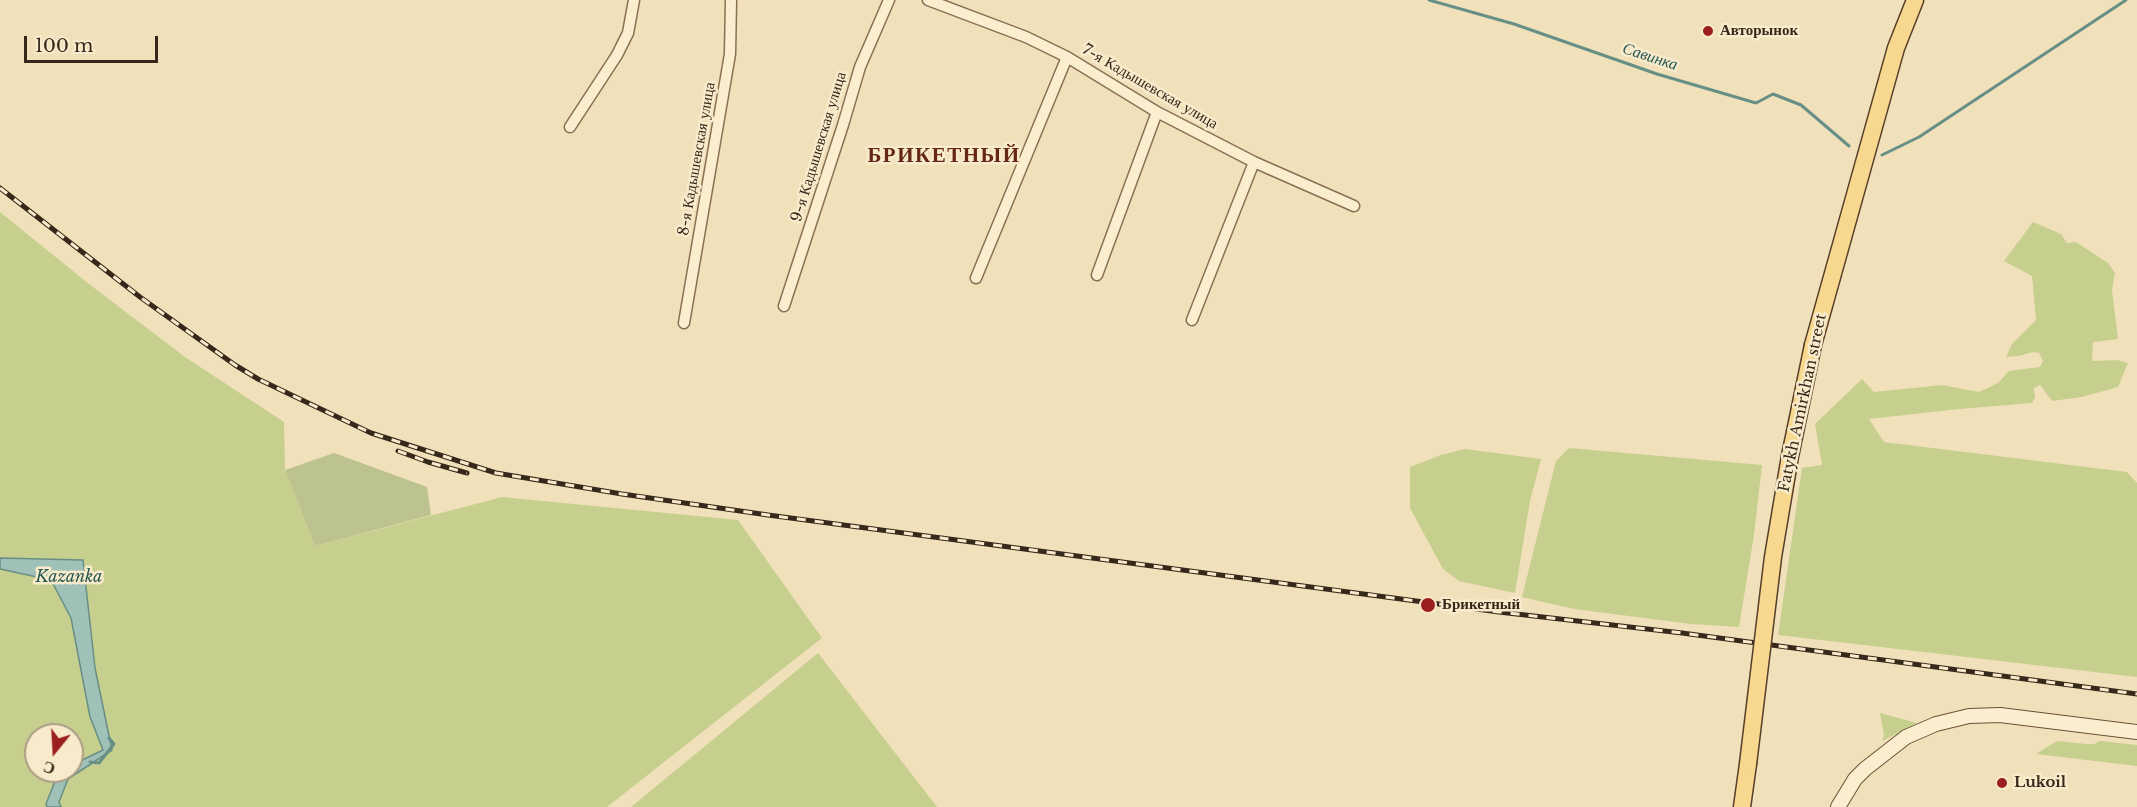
<!DOCTYPE html>
<html>
<head>
<meta charset="utf-8">
<style>
	body { margin:0 }
	#map { position:relative; width:2137px; height:807px; overflow:hidden; background:#f1e1bb; font-family:"Libre Baskerville",serif }
	canvas { display:block }
	.north { position:absolute; left:24px; top:723px; width:60px; height:60px; box-sizing:border-box; background:#f8ebcb; border:2px solid #aa9d84; border-radius:50%; rotate:198deg; font-size:16px; font-weight:700; line-height:24px; text-align:center; color:#36281a }
	.north::after { content:''; display:block; margin:auto; width:21px; height:27px; background:#9c1f20; clip-path:polygon(50% 0,100% 100%,50% 72%,0 100%) }
	.scale { position:absolute; left:24px; top:36px; width:134px; height:27px; box-sizing:border-box; border:3px solid #36281a; border-top:0; padding-left:8px; font-size:18px; line-height:21px; white-space:nowrap; color:#36281a; -webkit-text-stroke:4px #f8ebcb; paint-order:stroke }
</style>
</head>
<body>
<div id="map">
<canvas width="2137" height="807"></canvas>
<div class="north">С</div>
<div class="scale">100 m</div>
</div>
<script>
const c = document.querySelector('canvas').getContext('2d');
c.lineJoin = 'round';
function fill(path, color) {
  c.fillStyle = color;
  c.fill(path, 'evenodd');
}
function poly(rows) {
  const path = new Path2D();
  for (const r of rows) {
    path.moveTo(r[0], r[1]);
    for (let i = 2; i < r.length; i += 2) path.lineTo(r[i], r[i + 1]);
  }
  return path;
}
function trace(path, color, width, dash) {
  c.strokeStyle = color;
  c.lineWidth = width;
  c.lineCap = dash ? 'butt' : 'round';
  c.setLineDash(dash || []);
  c.stroke(path);
}
function write(font, color, halo, rows, align = 'center') {
  c.font = font + ' "Libre Baskerville",serif';
  c.lineWidth = 5;
  c.setLineDash([]);
  c.textBaseline = 'middle';
  c.strokeStyle = halo;
  c.fillStyle = color;
  for (const [text, x, y, turn = 0] of rows) {
    c.save();
    c.translate(x, y);
    c.rotate((+turn || 0) * Math.PI / 180);
    c.textAlign = isNaN(turn) ? turn : align;
    if (halo) c.strokeText(text, 0, 0);
    c.fillText(text, 0, 0);
    c.restore();
  }
}
fill(poly([
	[0,212,89,284,185,357,284,422,285,470,315,546,502,497,738,520,822,638,607,807,0,807],
	[36,735,72,735,72,771,36,771],
	[2033,222,2061,234,2067,243,2076,242,2108,263,2115,273,2112,290,2118,339,2093,342,2092,361,2117,360,2128,363,2118,387,2082,397,2052,401,2040,385,2034,388,2035,397,2032,403,1959,409,1869,419,1884,442,2127,472,2137,483,2137,677,1778,635,1802,468,1822,465,1815,424,1862,379,1874,392,1942,385,1979,392,1998,383,2009,371,2040,367,2043,361,2039,353,2033,352,2019,356,2006,357,2012,344,2036,320,2032,276,2004,261],
	[1569,448,1762,465,1754,535,1739,627,1691,624,1574,609,1522,597,1556,461],
	[1465,449,1541,459,1530,501,1515,593,1459,581,1443,569,1410,508,1410,467,1441,455],
	[818,653,937,807,631,807],
	[1880,713,1917,723,1882,741,1884,735],
	[2057,741,2086,744,2094,744,2100,741,2137,745,2137,766,2036,754]
]), '#c7cf8e');
fill(poly([
	[334,453,427,487,431,515,315,546,285,470]
]), '#bcc38f');
const water = poly([
	[0,558,83,560,95,668,112,750,68,779,59,802,61,807,47,807,46,804,59,771,72,771,72,765,103,750,90,717,71,618,51,580,0,569,0,558]
]);
fill(water, '#9fc1b7');
trace(water, '#678f85', 1.5);
trace(poly([
	[1429,0,1514,24,1657,74,1756,103,1773,94,1801,105,1849,146],
	[1882,155,1919,137,2126,0],
	[90,762,99,763,114,744,109,738]
]), '#678f85', 3);
const minor = poly([
	[928,0,1026,37,1067,57,1157,112,1254,162,1354,206],
	[570,127,617,55,628,33,634,0],
	[1097,275,1157,112],
	[976,278,1067,57],
	[784,306,843,125,860,67,889,0],
	[1192,320,1254,162],
	[684,323,730,54,731,0]
]);
const secondary = poly([
	[1838,807,1855,779,1865,769,1906,737,1936,724,1969,716,2000,715,2137,732]
]);
const primary = poly([
	[1813,345,1896,48,1915,0],
	[1742,807,1748,764]
]);
trace(minor, '#897054', 13);
trace(secondary, '#6a5137', 16);
trace(primary, '#563e29', 19);
trace(minor, '#fbeece', 10);
trace(secondary, '#fbeece', 14);
trace(primary, '#f8d78e', 16);
const rail = poly([
	[0,188,140,297,235,365,258,379,371,433,496,473,622,494,768,515,1499,612,1682,633,2137,694],
	[398,451,428,462,467,473]
]);
trace(rail, '#36281a', 5);
trace(rail, '#f8ebcb', 3, [9]);
const primaryBridge = poly([
	[1748,764,1773,557,1790,456,1813,345]
]);
trace(primaryBridge, '#563e29', 19, []);
trace(primaryBridge, '#f8d78e', 16);
for (const [x, y, r, color] of [
	[1708,31,6,"#9c1f20"],
	[1428,605,8,"#9c1f20"],
	[2002,783,6,"#9c1f20"]
]) {
  const dot = new Path2D();
  dot.arc(x, y, r, 0, 2 * Math.PI);
  c.fillStyle = color;
  c.fill(dot);
  trace(dot, '#f8ebcb', 2);
}
write('bold 15px', '#36281a', '#f8ebcb', [
	["Авторынок",1720,31],
	["Брикетный",1442,605],
	["Lukoil",2014,783]
], 'left');
write('15px', '#36281a', '#f8ebcb', [
	["7-я Кадышевская улица",1150,87,30],
	["9-я Кадышевская улица",819,147,-73],
	["8-я Кадышевская улица",697,159,-80],
	["Fatykh Amirkhan street",1803,403,-78]
]);
write('italic 16px', '#285855', '#f8ebcb', [
	["Савинка",1650,57,18],
	["Kazanka",69,577]
]);
c.letterSpacing = '1.5px';
write('bold 21px', '#662716', '#f8ebcb', [
	["БРИКЕТНЫЙ",944,156]
]);
c.letterSpacing = '0px';
</script>
</body>
</html>
